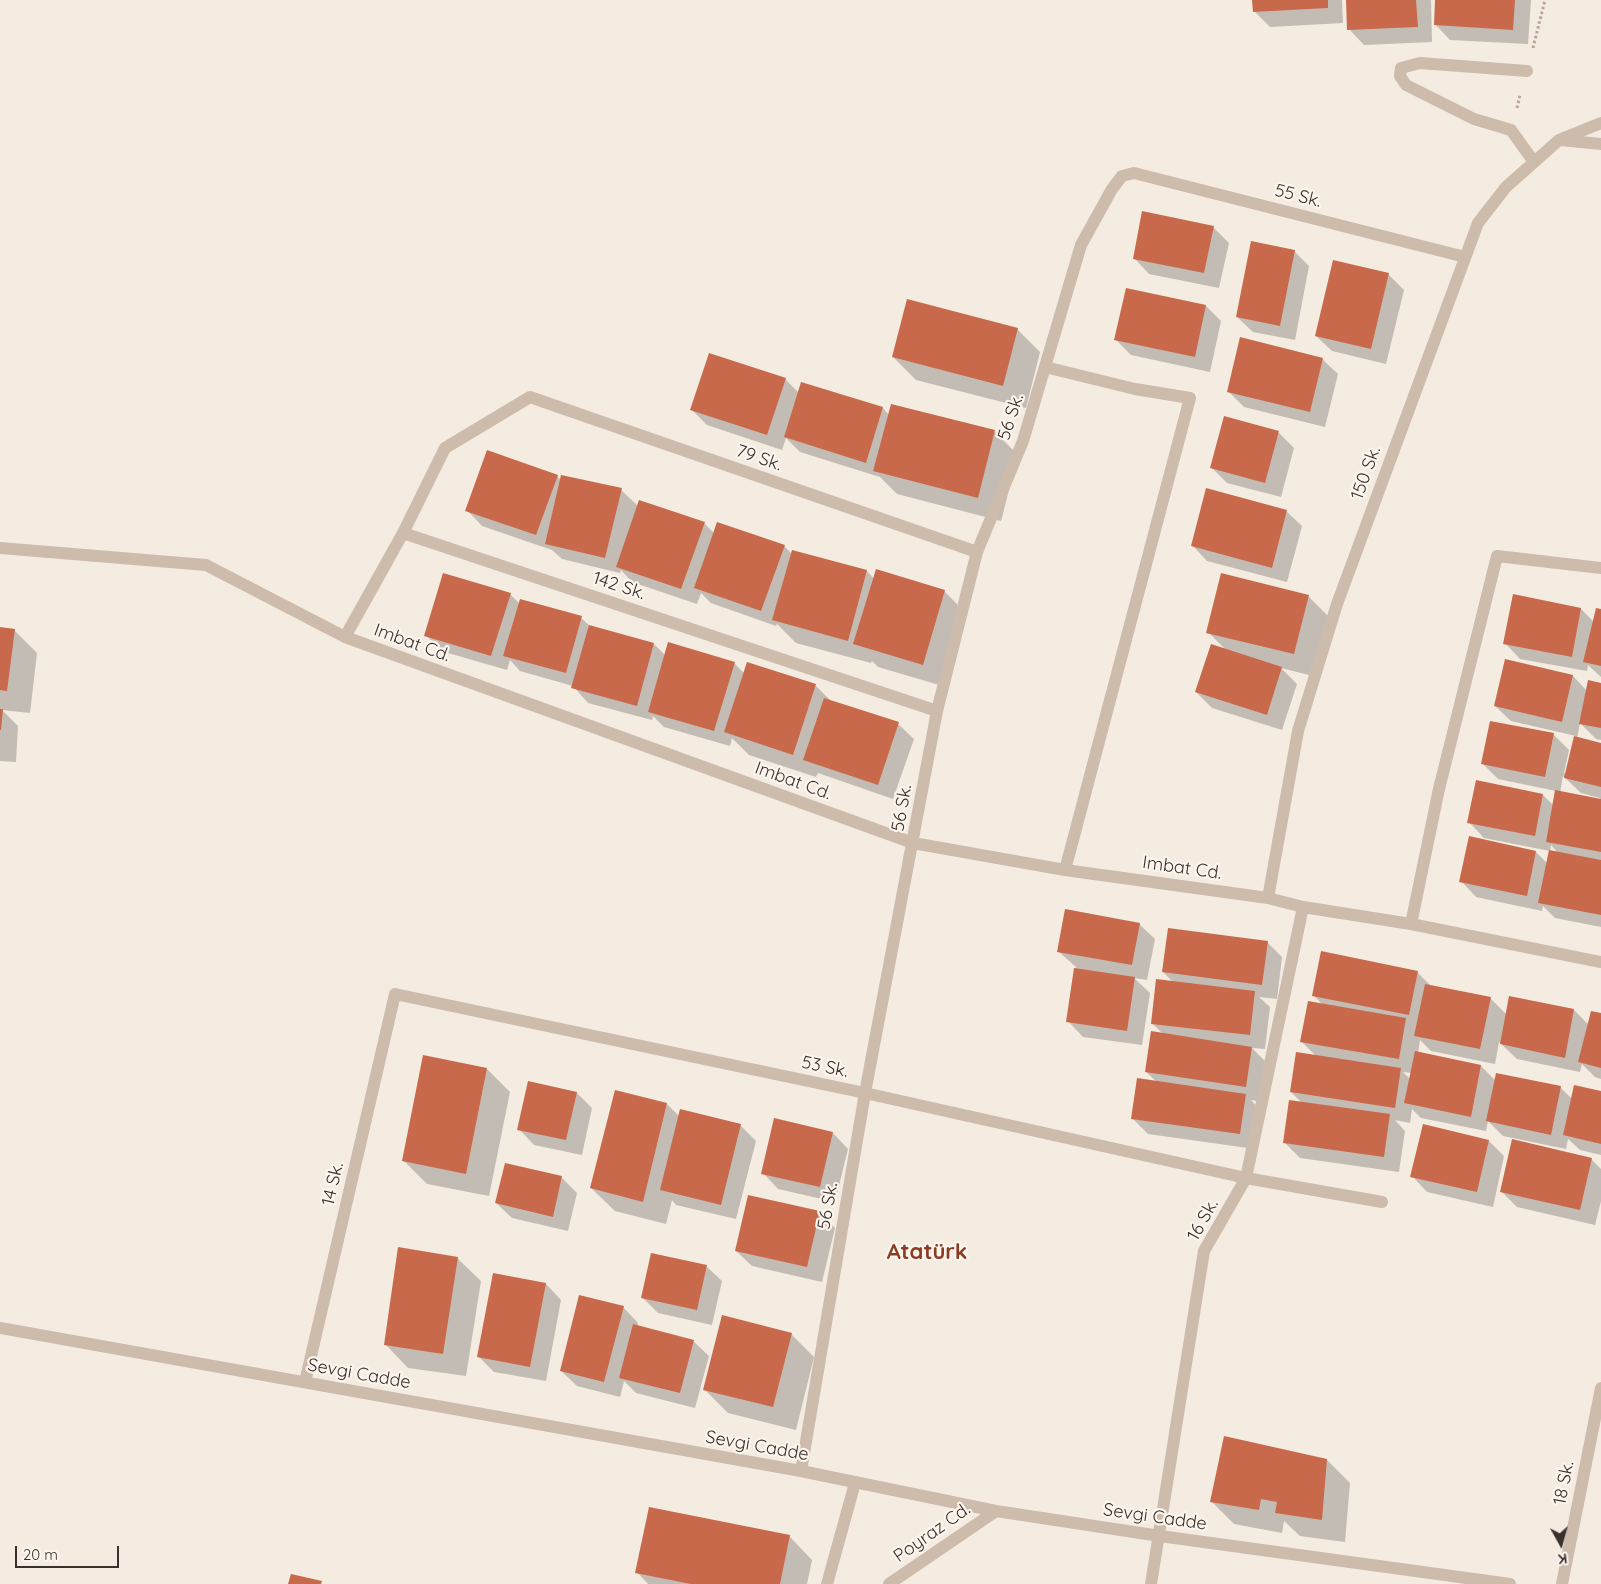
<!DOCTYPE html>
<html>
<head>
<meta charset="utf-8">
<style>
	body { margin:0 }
	#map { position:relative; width:1601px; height:1584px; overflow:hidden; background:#f4ebe1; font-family:Quicksand,sans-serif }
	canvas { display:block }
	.north { position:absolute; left:1536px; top:1519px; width:50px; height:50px; -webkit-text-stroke:4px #fbf5ee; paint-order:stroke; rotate:173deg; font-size:14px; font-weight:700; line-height:20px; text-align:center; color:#3b302b }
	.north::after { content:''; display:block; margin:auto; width:18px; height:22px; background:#3b302b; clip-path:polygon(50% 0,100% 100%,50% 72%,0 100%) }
	.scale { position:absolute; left:15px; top:1546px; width:104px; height:22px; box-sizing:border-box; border:2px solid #3b302b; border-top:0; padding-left:6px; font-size:15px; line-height:18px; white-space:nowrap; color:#3b302b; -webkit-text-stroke:4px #fbf5ee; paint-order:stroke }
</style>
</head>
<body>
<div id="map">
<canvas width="1601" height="1584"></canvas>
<div class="north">K</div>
<div class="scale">20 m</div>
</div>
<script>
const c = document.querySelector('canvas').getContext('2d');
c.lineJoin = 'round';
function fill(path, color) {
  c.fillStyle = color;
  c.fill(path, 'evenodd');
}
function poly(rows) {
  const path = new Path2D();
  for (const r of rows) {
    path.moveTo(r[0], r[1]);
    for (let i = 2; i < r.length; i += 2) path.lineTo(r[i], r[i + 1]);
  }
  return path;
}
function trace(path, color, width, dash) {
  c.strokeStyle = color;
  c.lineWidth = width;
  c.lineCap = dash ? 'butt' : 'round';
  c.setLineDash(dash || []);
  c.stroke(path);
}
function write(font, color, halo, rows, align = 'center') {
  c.font = font + ' Quicksand,sans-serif';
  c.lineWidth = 4.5;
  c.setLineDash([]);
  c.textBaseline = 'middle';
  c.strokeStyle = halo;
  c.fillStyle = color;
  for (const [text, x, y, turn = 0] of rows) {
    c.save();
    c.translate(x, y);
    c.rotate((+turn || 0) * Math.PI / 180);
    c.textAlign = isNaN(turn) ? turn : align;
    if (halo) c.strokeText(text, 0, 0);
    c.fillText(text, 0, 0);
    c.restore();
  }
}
fill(poly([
	[1254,0,1342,0,1343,23,1270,27,1254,11],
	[1347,0,1431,0,1432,42,1364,45,1349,29],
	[1436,0,1531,0,1528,44,1450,40,1435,24],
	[1213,227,1229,243,1219,288,1149,274,1134,258],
	[1294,251,1309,266,1295,340,1253,332,1237,317],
	[1388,274,1404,290,1386,364,1332,351,1316,336],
	[1206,306,1221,321,1210,372,1131,355,1116,340],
	[1017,329,1040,352,1026,408,916,380,893,357],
	[1322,359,1338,374,1325,427,1244,407,1228,391],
	[785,379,799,393,883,408,889,415,995,432,1018,455,1001,521,897,494,880,477,800,452,786,438,782,450,707,425,691,409],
	[1225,418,1279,433,1294,448,1281,497,1227,483,1211,467],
	[557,476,561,480,621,490,638,506,704,523,715,534,784,546,792,554,792,551,867,571,874,579,944,591,967,614,946,687,878,667,872,661,871,663,796,643,777,624,776,626,711,603,701,593,697,604,632,582,621,570,620,573,562,559,552,550,482,526,467,510],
	[1286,511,1302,526,1287,582,1207,561,1192,545],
	[510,594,520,604,581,618,590,626,654,644,665,655,734,663,745,674,815,685,831,701,898,724,914,739,893,799,818,773,816,777,749,755,732,738,730,746,664,727,653,716,652,720,588,703,573,686,520,671,510,660,507,670,441,651,426,635],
	[1308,596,1331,619,1317,677,1281,668,1297,684,1282,730,1212,708,1196,692,1226,650,1208,632],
	[1581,609,1594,622,1601,610,1601,677,1588,665,1587,671,1520,659,1505,643],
	[0,629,14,630,37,653,30,713,2,710,18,726,16,762,0,761],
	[1573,676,1587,691,1601,684,1601,740,1596,739,1580,723,1577,738,1601,744,1601,927,1555,918,1543,906,1542,911,1476,897,1461,881,1470,838,1536,852,1547,863,1550,851,1484,838,1469,822,1543,795,1554,806,1556,791,1498,779,1483,764,1553,734,1569,750,1564,773,1566,774,1576,736,1511,721,1495,706],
	[1563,776,1581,793,1600,798,1600,800,1560,793],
	[1551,845,1558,853,1550,851],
	[1139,924,1155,939,1147,980,1134,978,1150,993,1142,1045,1083,1037,1068,1021,1076,967,1059,952],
	[1267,942,1282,957,1277,999,1259,997,1270,1007,1265,1049,1252,1048,1267,1063,1261,1102,1251,1100,1260,1110,1255,1149,1148,1134,1132,1118,1157,1082,1146,1072,1163,1034,1152,1023,1174,983,1163,972],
	[1417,972,1432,987,1490,998,1507,1015,1510,998,1574,1010,1589,1025,1601,1014,1601,1079,1595,1077,1582,1064,1580,1072,1517,1059,1499,1042,1495,1064,1431,1051,1420,1040,1418,1053,1481,1066,1496,1081,1560,1087,1572,1099,1601,1092,1601,1155,1580,1150,1568,1139,1566,1149,1503,1136,1488,1121,1486,1131,1421,1118,1412,1109,1410,1123,1395,1120,1405,1131,1399,1172,1300,1158,1284,1142,1302,1103,1291,1092,1316,1056,1302,1042,1323,1005,1313,995],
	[1403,1072,1412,1073,1411,1080],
	[487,1069,510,1092,489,1196,427,1184,404,1161],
	[577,1093,592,1108,582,1155,534,1145,519,1129],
	[667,1104,679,1116,740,1125,756,1141,736,1219,676,1205,672,1200,666,1224,615,1211,591,1188],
	[1424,1126,1489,1141,1504,1156,1493,1207,1427,1192,1412,1176],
	[833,1133,848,1149,835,1202,778,1189,763,1173],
	[1513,1141,1592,1160,1601,1169,1601,1201,1595,1225,1517,1207,1501,1191],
	[561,1177,577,1193,568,1231,512,1218,496,1203],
	[820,1212,835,1228,822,1282,752,1266,736,1251],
	[457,1258,481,1281,466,1376,408,1368,385,1344],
	[706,1266,722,1281,712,1325,658,1313,642,1297],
	[494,1275,546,1284,561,1300,546,1381,494,1372,478,1356],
	[623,1307,638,1323,637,1327,693,1341,709,1356,695,1408,636,1393,624,1381,620,1397,577,1386,561,1371],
	[791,1334,814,1357,796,1430,728,1413,705,1390],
	[1327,1460,1350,1483,1345,1542,1300,1536,1284,1521,1282,1533,1234,1524,1211,1501],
	[789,1536,812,1560,807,1584,648,1584,637,1572]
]), '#0003');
fill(poly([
	[1252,0,1328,0,1328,8,1253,12],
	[1346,0,1416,0,1418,27,1347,30],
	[1435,0,1515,0,1513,30,1434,25],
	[1142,211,1214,226,1204,273,1133,259],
	[1251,241,1295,250,1280,326,1236,317],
	[1333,260,1389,273,1371,349,1315,336],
	[1126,288,1206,305,1195,357,1114,340],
	[907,299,1018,328,1003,386,892,357],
	[1240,337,1323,358,1310,412,1227,392],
	[709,353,786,378,767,435,690,410],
	[801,382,883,407,866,463,784,437],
	[891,404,995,430,978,498,873,471],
	[1224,416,1279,431,1265,483,1210,468],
	[487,450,558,475,536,535,465,511],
	[561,475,622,488,605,558,545,544],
	[1206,488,1287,510,1272,568,1191,546],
	[639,500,705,522,681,589,616,567],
	[717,522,785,545,761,611,694,588],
	[792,550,867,570,848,641,772,620],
	[876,569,945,590,923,665,853,644],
	[443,573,511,593,491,656,424,636],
	[1221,573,1309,595,1294,654,1206,633],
	[1513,594,1581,608,1572,657,1503,644],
	[520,599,582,616,566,673,503,656],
	[1596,608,1601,609,1601,666,1583,662],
	[589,625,654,643,637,706,571,688],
	[0,627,15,629,7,691,0,690],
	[668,642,735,662,714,731,648,712],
	[1211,644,1282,667,1267,715,1195,692],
	[1505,659,1573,675,1562,722,1494,706],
	[747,662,816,684,793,755,724,732],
	[1588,680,1601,683,1601,728,1579,724],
	[824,698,899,722,878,785,803,760],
	[0,709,3,709,1,730,0,730],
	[1490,721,1554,733,1545,777,1481,764],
	[1574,736,1601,743,1601,787,1564,778],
	[1476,780,1543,794,1535,836,1467,823],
	[1555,790,1601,799,1601,852,1546,842],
	[1469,836,1536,851,1527,896,1459,882],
	[1549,850,1601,860,1601,915,1538,903],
	[1065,909,1140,923,1132,965,1057,952],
	[1168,928,1268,941,1262,985,1162,972],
	[1321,951,1418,971,1409,1015,1312,996],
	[1074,968,1135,977,1127,1031,1066,1022],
	[1156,979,1255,991,1250,1035,1151,1024],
	[1425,984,1491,997,1480,1049,1414,1036],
	[1509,996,1574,1009,1565,1058,1500,1044],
	[1308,1001,1406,1018,1399,1059,1300,1042],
	[1591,1011,1601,1013,1601,1068,1578,1062],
	[1151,1031,1252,1047,1246,1087,1145,1072],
	[1415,1051,1481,1065,1471,1117,1404,1103],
	[1296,1052,1401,1068,1395,1108,1290,1092],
	[423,1055,487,1068,466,1174,402,1161],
	[1496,1073,1561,1086,1551,1135,1486,1121],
	[1137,1078,1246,1094,1240,1134,1131,1119],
	[528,1081,577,1092,566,1140,517,1130],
	[1574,1085,1601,1091,1601,1144,1563,1135],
	[615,1090,667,1103,643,1202,590,1188],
	[1289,1100,1390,1114,1384,1157,1283,1143],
	[680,1109,741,1124,721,1205,660,1190],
	[774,1118,833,1132,820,1187,761,1174],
	[1423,1124,1489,1140,1477,1192,1410,1177],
	[1512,1139,1592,1158,1580,1210,1500,1192],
	[505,1163,562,1176,553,1217,495,1203],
	[748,1195,820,1211,807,1267,735,1251],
	[398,1247,458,1257,443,1354,384,1345],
	[651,1253,707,1265,697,1310,641,1298],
	[493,1273,546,1283,530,1367,477,1357],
	[579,1295,624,1306,604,1382,560,1371],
	[722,1315,792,1333,773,1407,703,1390],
	[633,1324,694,1340,680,1393,619,1378],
	[1224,1436,1327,1459,1322,1520,1275,1513,1277,1502,1261,1499,1259,1510,1210,1502],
	[649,1507,790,1535,780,1584,691,1584,635,1573],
	[291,1574,322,1581,321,1584,288,1584]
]), '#c8694b');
trace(poly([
	[1533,48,1545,0],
	[1517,108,1520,95]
]), '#b9a596', 3, [2.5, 2.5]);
trace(poly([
	[1527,71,1420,63,1401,68,1400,76,1406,85,1474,119,1511,130,1534,162],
	[1561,140,1601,144],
	[1045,367,1135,389,1190,398,1065,870],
	[403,533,445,448,530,397,977,552],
	[0,548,206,565,345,637,913,843,1065,870,1268,898,1303,907,1411,924,1601,962],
	[345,637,403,533,937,711],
	[1268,898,1298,731,1337,604,1478,223,1506,187,1559,140,1601,123],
	[1411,924,1439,789,1497,556,1601,568],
	[0,1328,801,1471,996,1511,1160,1536,1510,1584],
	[305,1382,395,994,865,1093,1246,1178,1382,1202],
	[801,1471,865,1093,937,711,977,552,1023,441,1081,245,1112,189,1122,176,1134,173,1465,257],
	[827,1584,855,1483],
	[889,1584,996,1511],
	[1151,1584,1204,1251,1246,1178,1303,907],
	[1562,1584,1601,1388]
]), '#cdbbac', 12);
write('18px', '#3b302b', '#fbf5ee', [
	["55 Sk.",1298,196,14],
	["56 Sk.",1011,417,-72],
	["79 Sk.",759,458,19],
	["150 Sk.",1366,473,-70],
	["142 Sk.",619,586,18],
	["Imbat Cd.",412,643,20],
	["Imbat Cd.",793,781,20],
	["56 Sk.",902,808,-80],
	["Imbat Cd.",1182,868,8],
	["53 Sk.",825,1067,12],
	["14 Sk.",333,1184,-77],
	["56 Sk.",828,1206,-80],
	["16 Sk.",1203,1220,-61],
	["Sevgi Cadde",359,1374,10],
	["Sevgi Cadde",757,1446,10],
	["18 Sk.",1564,1483,-79],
	["Sevgi Cadde",1155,1517,8],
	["Poyraz Cd.",932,1533,-35]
]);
write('bold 22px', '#8c3b22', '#fbf5ee', [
	["Atatürk",927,1252]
]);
</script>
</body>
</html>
